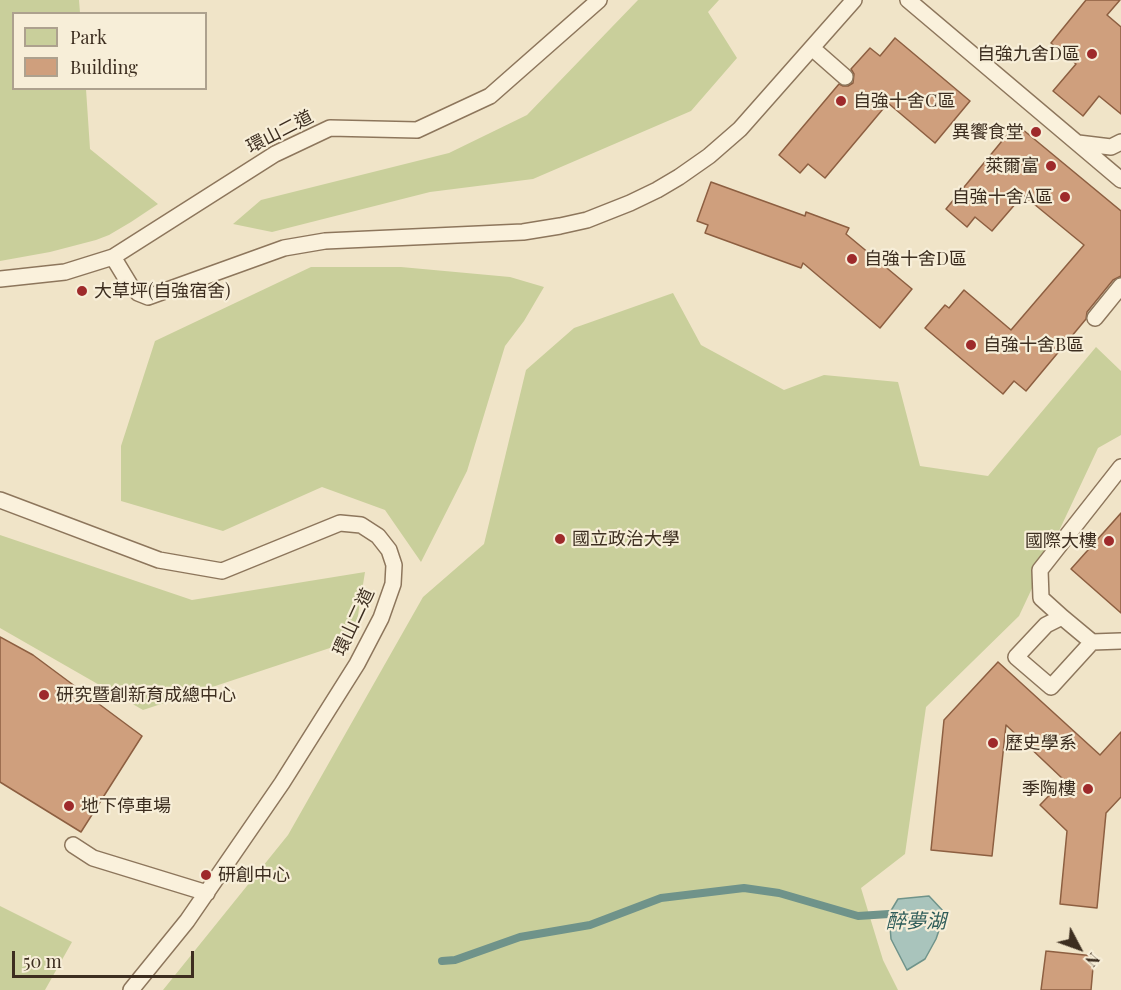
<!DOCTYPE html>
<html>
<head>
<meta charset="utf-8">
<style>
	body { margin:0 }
	#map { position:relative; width:1121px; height:990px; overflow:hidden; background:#f0e4c8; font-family:"Playfair Display",serif }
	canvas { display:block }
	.legend { position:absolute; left:12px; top:12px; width:195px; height:78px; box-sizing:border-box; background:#f7eed8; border:2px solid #ada18e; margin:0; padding:8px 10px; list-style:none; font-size:18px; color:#3d2e20 }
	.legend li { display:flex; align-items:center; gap:12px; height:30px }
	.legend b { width:30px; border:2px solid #ada18e }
	.north { position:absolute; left:1049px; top:918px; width:60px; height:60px; -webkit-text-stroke:4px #f7eed8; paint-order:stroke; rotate:131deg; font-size:16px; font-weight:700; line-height:24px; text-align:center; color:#3d2e20 }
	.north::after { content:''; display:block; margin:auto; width:21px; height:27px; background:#3d2e20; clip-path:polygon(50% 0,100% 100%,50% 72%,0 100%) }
	.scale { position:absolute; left:12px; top:951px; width:182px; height:27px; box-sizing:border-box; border:3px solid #3d2e20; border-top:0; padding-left:8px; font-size:18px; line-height:21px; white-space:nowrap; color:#3d2e20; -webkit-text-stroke:4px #f7eed8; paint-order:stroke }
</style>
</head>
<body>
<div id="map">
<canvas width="1121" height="990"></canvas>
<ul class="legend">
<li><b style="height:16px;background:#c9cf9b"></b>Park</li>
<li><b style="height:16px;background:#cf9f7d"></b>Building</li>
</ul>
<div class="north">N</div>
<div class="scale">50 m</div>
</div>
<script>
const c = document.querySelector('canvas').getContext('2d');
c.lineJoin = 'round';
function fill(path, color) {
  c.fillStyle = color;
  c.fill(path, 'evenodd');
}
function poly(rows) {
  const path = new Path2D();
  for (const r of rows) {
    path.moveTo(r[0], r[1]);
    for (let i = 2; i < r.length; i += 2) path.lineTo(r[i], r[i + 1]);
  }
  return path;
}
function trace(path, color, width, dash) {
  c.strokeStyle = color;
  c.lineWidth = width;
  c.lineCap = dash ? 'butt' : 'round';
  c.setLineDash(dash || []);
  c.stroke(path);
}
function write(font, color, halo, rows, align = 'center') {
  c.font = font + ' "Playfair Display","Noto Sans TC",serif';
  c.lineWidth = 4.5;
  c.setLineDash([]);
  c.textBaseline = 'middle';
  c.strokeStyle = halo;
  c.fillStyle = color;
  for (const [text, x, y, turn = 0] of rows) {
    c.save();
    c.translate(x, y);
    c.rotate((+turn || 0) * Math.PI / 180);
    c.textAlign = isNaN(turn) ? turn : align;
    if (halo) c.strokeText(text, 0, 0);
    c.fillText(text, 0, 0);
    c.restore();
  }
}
fill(poly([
	[0,0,79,0,80,13,14,14,14,88,86,89,90,149,158,204,131,222,109,235,96,240,50,252,0,261],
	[638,0,719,0,708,12,737,58,691,111,533,179,430,192,272,232,233,224,261,200,449,153,527,115],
	[311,267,401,267,510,277,544,287,524,321,505,346,467,471,421,562,385,510,322,487,223,531,121,501,121,446,155,341],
	[673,293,701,345,784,390,824,375,898,382,920,466,988,476,1096,347,1121,371,1121,435,1098,448,1019,616,926,707,905,854,861,888,883,960,898,990,163,990,288,835,423,597,484,544,526,370,574,328],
	[0,535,192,600,365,572,354,640,143,710,0,628],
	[0,906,72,942,45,990,0,990]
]), '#c9cf9b');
const water = poly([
	[929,896,945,913,936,939,925,959,907,970,891,939,889,914,898,899,929,896]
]);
fill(water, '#a9c4bc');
trace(water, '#6f938a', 1.5);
trace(poly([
	[442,961,455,960,520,937,590,925,661,898,744,888,779,893,858,916,889,914]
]), '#6f938a', 8);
const building = poly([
	[1086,0,1120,0,1107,15,1121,27,1121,114,1099,96,1083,116,1053,91,1076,64,1051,43,1086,0],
	[895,38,970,101,935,143,888,103,825,178,808,164,800,173,779,155,839,84,843,86,848,86,853,83,854,74,851,69,870,48,880,56,895,38],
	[1016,124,1121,211,1121,276,1113,280,1087,312,1086,319,1026,391,1014,381,1003,394,925,328,945,305,949,308,964,290,1011,330,1084,245,1023,195,992,231,975,217,967,227,946,209,1016,124],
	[711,182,805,216,806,212,849,228,846,234,912,289,880,328,803,263,801,268,705,233,708,225,697,221,711,182],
	[1121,513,1121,613,1071,569,1121,513],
	[0,637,33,655,142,736,81,832,0,782,0,637],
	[998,662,1100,755,1121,732,1121,797,1106,813,1097,908,1060,904,1067,831,1040,805,1064,780,1006,725,992,856,931,850,944,720,998,662],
	[1046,951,1094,956,1091,990,1041,990,1046,951]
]);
fill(building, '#cf9f7d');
trace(building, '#8d5f41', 1.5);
const service = poly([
	[908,0,1121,180],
	[812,48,845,77],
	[1078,143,1111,147,1121,142],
	[113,257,130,285,138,293,148,297,284,248,325,241,523,232,560,226,587,220,630,203,657,190,679,177,709,156,740,129,854,0],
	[0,279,65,272,113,257,275,154,330,128,417,130,490,96,599,0],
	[1095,318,1121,286],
	[0,500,159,560,222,571,340,523,361,525,378,536,389,550,394,565,393,584,381,618,357,664,282,783,187,921,131,990],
	[1062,617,1041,598,1040,570,1121,467],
	[1092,642,1051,687,1016,657,1046,625,1062,617,1092,642,1121,641],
	[73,845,93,858,207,893]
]);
trace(service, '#8d765c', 18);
trace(service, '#faf1dc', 15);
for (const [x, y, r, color] of [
	[1092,54,6,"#9e2a2b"],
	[841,101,6,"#9e2a2b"],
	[1036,132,6,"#9e2a2b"],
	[1051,166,6,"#9e2a2b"],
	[1065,197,6,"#9e2a2b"],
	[852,259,6,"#9e2a2b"],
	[82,291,6,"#9e2a2b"],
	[971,345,6,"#9e2a2b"],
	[560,539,6,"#9e2a2b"],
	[1109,541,6,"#9e2a2b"],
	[44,695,6,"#9e2a2b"],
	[993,743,6,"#9e2a2b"],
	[1088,789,6,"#9e2a2b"],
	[69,806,6,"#9e2a2b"],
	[206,875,6,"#9e2a2b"]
]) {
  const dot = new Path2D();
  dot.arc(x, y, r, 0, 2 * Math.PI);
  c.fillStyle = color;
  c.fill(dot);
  trace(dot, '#f7eed8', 2);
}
write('18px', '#3d2e20', '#f7eed8', [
	["自強九舍D區",1080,54,"right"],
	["自強十舍C區",853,101],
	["異饗食堂",1024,132,"right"],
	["萊爾富",1039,166,"right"],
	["自強十舍A區",1053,197,"right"],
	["自強十舍D區",864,259],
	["大草坪(自強宿舍)",94,291],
	["自強十舍B區",983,345],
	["國立政治大學",572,539],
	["國際大樓",1097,541,"right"],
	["研究暨創新育成總中心",56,695],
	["歷史學系",1005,743],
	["季陶樓",1076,789,"right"],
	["地下停車場",81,806],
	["研創中心",218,875]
], 'left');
write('18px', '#3d2e20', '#f7eed8', [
	["環山二道",280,132,-27],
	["環山二道",354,622,-65]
]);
write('italic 20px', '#2f5d5a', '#f7eed8', [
	["醉夢湖",916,922]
]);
</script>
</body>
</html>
